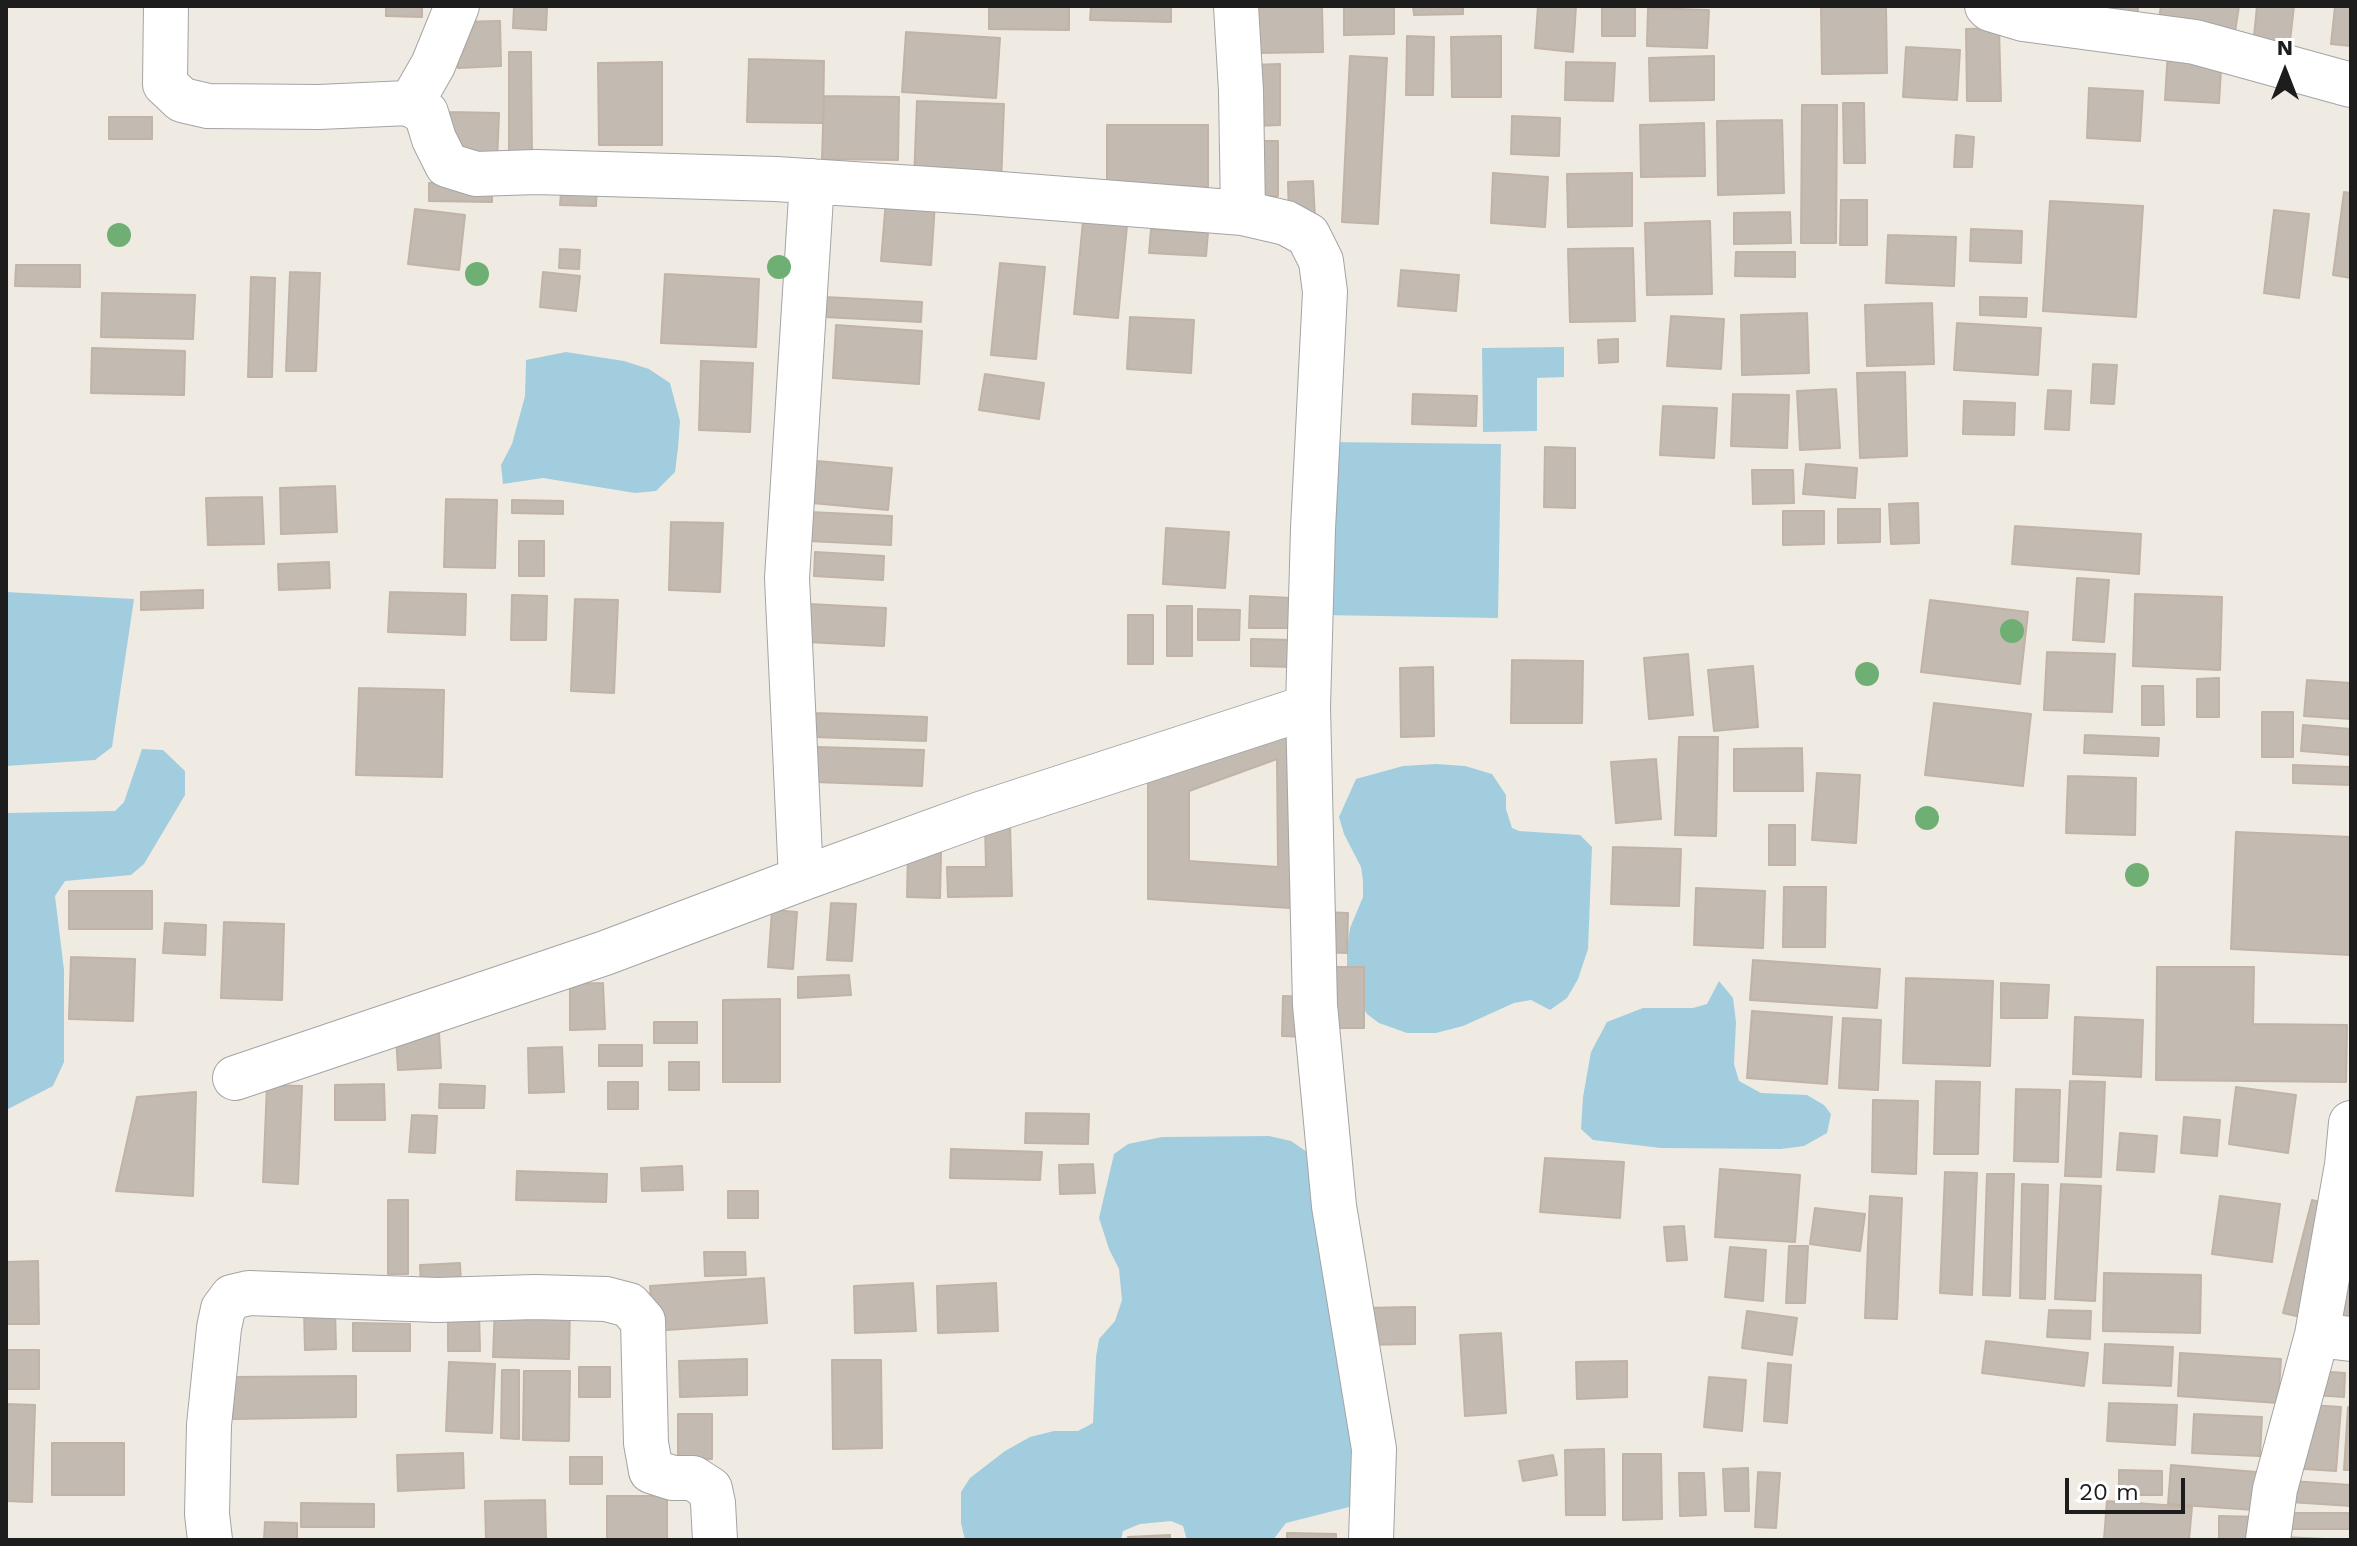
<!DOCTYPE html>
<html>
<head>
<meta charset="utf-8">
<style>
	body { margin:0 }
	#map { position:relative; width:2357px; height:1546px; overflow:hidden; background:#efebe3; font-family:"Work Sans",sans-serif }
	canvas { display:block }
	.frame { position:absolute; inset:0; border:8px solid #1d1d1d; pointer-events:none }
	.north { position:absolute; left:2245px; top:32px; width:80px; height:80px; -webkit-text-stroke:6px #fff; paint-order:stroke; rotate:0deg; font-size:22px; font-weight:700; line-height:32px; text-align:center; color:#1d1d1d }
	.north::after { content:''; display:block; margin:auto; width:28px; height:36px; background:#1d1d1d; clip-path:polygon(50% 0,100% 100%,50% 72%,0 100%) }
	.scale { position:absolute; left:2065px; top:1478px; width:120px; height:36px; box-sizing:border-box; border:4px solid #1d1d1d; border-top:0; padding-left:10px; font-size:24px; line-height:28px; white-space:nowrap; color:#1d1d1d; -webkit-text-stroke:6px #fff; paint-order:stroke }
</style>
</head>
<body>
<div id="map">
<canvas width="2357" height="1546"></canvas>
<div class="frame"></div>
<div class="north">N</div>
<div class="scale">20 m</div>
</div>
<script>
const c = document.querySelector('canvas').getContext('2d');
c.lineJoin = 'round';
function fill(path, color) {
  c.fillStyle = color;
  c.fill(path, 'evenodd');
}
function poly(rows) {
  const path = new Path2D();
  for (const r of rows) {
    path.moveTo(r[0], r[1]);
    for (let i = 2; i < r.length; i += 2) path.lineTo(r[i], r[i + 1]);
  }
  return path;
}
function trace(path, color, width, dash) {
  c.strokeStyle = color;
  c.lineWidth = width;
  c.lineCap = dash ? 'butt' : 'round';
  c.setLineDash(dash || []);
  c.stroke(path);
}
fill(poly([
	[1564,347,1564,377,1537,378,1537,431,1483,432,1482,348],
	[566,352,624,361,649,369,670,383,680,421,678,448,675,472,656,491,635,493,543,478,503,484,501,465,512,444,525,396,526,360],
	[1324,442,1501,444,1498,618,1321,615],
	[6,592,134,599,112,747,95,760,6,766],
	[142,749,163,750,185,771,185,795,144,864,131,875,65,881,55,896,64,970,64,1062,53,1086,6,1110,6,813,115,811,124,802],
	[1436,764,1465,766,1492,774,1506,795,1506,809,1512,828,1519,831,1580,835,1592,847,1588,949,1578,979,1567,998,1550,1010,1531,1000,1514,1003,1463,1026,1436,1033,1407,1033,1379,1023,1367,1014,1356,994,1347,971,1347,949,1350,928,1363,897,1363,881,1361,867,1344,834,1339,817,1356,779,1403,766],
	[1719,981,1733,998,1736,1022,1734,1064,1739,1081,1761,1093,1807,1095,1824,1105,1831,1114,1827,1133,1804,1146,1781,1149,1661,1148,1593,1140,1581,1129,1583,1097,1591,1052,1607,1022,1643,1008,1693,1008,1707,1004],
	[1269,1136,1291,1141,1310,1154,1316,1174,1357,1489,1349,1507,1286,1523,1273,1540,1187,1540,1183,1526,1171,1521,1140,1524,1123,1531,1121,1540,965,1540,961,1523,961,1492,970,1478,1005,1451,1030,1437,1054,1431,1078,1431,1093,1423,1096,1357,1099,1339,1115,1321,1122,1300,1119,1269,1109,1249,1099,1218,1114,1154,1128,1144,1162,1137]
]), '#a2cdde');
const building = poly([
	[386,6,422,6,422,17,386,16,386,6],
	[514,6,547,6,546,30,513,28,514,6],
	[989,6,1069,6,1069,30,989,29,989,6],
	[1091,6,1171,6,1171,22,1090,20,1091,6],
	[1257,6,1322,6,1323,52,1258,53,1257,6],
	[1344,6,1394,6,1394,34,1344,35,1344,6],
	[1413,6,1463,6,1463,14,1414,15,1413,6],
	[1538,6,1576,6,1573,52,1535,48,1538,6],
	[1602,6,1635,6,1635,36,1602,36,1602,6],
	[1821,6,1886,6,1887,73,1822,74,1821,6],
	[2114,6,2138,6,2137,22,2112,20,2114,6],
	[2161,6,2239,6,2235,32,2159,19,2161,6],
	[2257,6,2294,6,2289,50,2253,46,2257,6],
	[2335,6,2351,6,2351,46,2331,44,2335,6],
	[1648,8,1709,10,1707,48,1647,46,1648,8],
	[500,21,501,66,458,68,457,22,500,21],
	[1999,28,2001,101,1967,101,1966,29,1999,28],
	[906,32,1000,38,996,98,902,92,906,32],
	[1407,36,1434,37,1433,95,1406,95,1407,36],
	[1501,36,1501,97,1452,97,1451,37,1501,36],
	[1906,47,1960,50,1957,100,1903,97,1906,47],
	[2168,50,2222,53,2219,103,2165,100,2168,50],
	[509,52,531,52,532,159,509,159,509,52],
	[1350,56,1387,58,1378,224,1342,222,1350,56],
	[1714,56,1714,100,1650,101,1649,58,1714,56],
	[749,59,824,61,823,123,747,122,749,59],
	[662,62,662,145,599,145,598,63,662,62],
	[1566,62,1615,63,1613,101,1565,100,1566,62],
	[1280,64,1280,125,1252,126,1251,65,1280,64],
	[2089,88,2143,91,2140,141,2087,138,2089,88],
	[824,96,899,97,898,160,822,159,824,96],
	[917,101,1004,104,1001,184,914,181,917,101],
	[1843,103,1864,103,1865,163,1844,163,1843,103],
	[1802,105,1837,105,1836,243,1801,243,1802,105],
	[449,112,499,113,497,163,447,161,449,112],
	[1512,116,1560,118,1559,156,1511,154,1512,116],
	[109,117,152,117,152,139,109,139,109,117],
	[1782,120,1784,193,1718,195,1717,121,1782,120],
	[1704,123,1705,176,1641,177,1640,125,1704,123],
	[1107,125,1208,125,1208,187,1107,186,1107,125],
	[1956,135,1974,137,1972,167,1954,167,1956,135],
	[1253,141,1278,141,1278,196,1253,196,1253,141],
	[1493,173,1548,177,1545,227,1491,223,1493,173],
	[1632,173,1632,226,1568,227,1567,174,1632,173],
	[562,181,597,182,596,206,560,205,562,181],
	[1313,181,1315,218,1289,219,1288,182,1313,181],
	[429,183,492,183,492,202,429,201,429,183],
	[2344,192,2351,193,2351,278,2333,275,2344,192],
	[886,200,935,203,931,265,881,261,886,200],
	[1841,200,1867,200,1867,245,1840,245,1841,200],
	[2050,201,2143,206,2136,317,2043,311,2050,201],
	[415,209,465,215,459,270,408,264,415,209],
	[2274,210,2309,214,2299,298,2264,293,2274,210],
	[1790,212,1791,243,1734,244,1734,213,1790,212],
	[1083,221,1127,226,1118,318,1074,314,1083,221],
	[1710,221,1712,294,1647,295,1645,223,1710,221],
	[1151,229,1208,233,1206,256,1149,253,1151,229],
	[1971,229,2022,231,2021,263,1970,261,1971,229],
	[1888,235,1956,237,1954,286,1886,283,1888,235],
	[1633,248,1635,321,1570,322,1568,249,1633,248],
	[560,249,580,250,579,269,559,268,560,249],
	[1736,252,1795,252,1795,277,1735,276,1736,252],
	[1000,263,1045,267,1036,359,991,355,1000,263],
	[16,265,80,265,80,287,15,286,16,265],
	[1401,270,1459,275,1456,311,1398,306,1401,270],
	[290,272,320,273,316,371,286,371,290,272],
	[543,272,580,276,576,311,540,307,543,272],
	[665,274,759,279,756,347,661,343,665,274],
	[251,277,275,278,272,377,248,377,251,277],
	[102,293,195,295,193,339,101,337,102,293],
	[825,297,922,302,921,322,824,317,825,297],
	[1980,297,2027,298,2026,317,1980,315,1980,297],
	[1932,303,1934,364,1867,366,1865,305,1932,303],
	[1807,313,1809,373,1742,375,1741,315,1807,313],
	[1671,316,1724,319,1721,369,1667,366,1671,316],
	[1130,317,1194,320,1191,373,1127,369,1130,317],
	[1957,323,2041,328,2038,375,1954,370,1957,323],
	[836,325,922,331,919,384,833,378,836,325],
	[1618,339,1618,362,1599,363,1598,340,1618,339],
	[92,348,185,351,184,395,91,393,92,348],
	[701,361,753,363,750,432,699,430,701,361],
	[2093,364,2117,365,2114,404,2091,403,2093,364],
	[1905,372,1907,456,1860,458,1857,373,1905,372],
	[985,374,1044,383,1039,419,979,410,985,374],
	[1836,389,1840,448,1800,450,1797,391,1836,389],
	[2048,390,2071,391,2069,430,2045,429,2048,390],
	[1413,394,1477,396,1476,426,1412,424,1413,394],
	[1733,394,1789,395,1787,448,1731,446,1733,394],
	[1964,401,2015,403,2014,435,1963,434,1964,401],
	[1663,406,1717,408,1714,458,1660,455,1663,406],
	[1545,447,1575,448,1575,508,1544,507,1545,447],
	[817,461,892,468,888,510,812,503,817,461],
	[1806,464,1857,468,1855,498,1803,494,1806,464],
	[1752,470,1793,470,1794,503,1753,504,1752,470],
	[335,486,337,532,281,534,280,488,335,486],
	[262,497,264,544,208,545,206,498,262,497],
	[446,499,497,500,495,568,444,567,446,499],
	[512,500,563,501,563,514,512,513,512,500],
	[1918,503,1919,543,1891,544,1889,504,1918,503],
	[1838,509,1880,509,1880,542,1838,543,1838,509],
	[1783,511,1824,511,1824,544,1783,545,1783,511],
	[810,512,892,516,891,545,809,541,810,512],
	[671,522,723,523,720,592,669,590,671,522],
	[2015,526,2141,534,2139,574,2012,564,2015,526],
	[1166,528,1229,532,1225,588,1163,584,1166,528],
	[519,541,544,541,544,576,519,576,519,541],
	[815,552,884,556,883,580,814,576,815,552],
	[329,562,330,588,279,590,278,564,329,562],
	[2077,578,2109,580,2104,642,2073,640,2077,578],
	[203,590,203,608,141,610,141,592,203,590],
	[390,592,466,594,465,635,388,632,390,592],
	[2135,594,2222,597,2220,670,2133,666,2135,594],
	[512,595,547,596,546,640,511,640,512,595],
	[1250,596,1291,598,1291,628,1249,628,1250,596],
	[575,599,618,600,614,693,571,691,575,599],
	[1930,600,2028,612,2020,684,1921,672,1930,600],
	[809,604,886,608,884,646,807,642,809,604],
	[1167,606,1192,606,1192,656,1167,656,1167,606],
	[1198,609,1240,610,1239,640,1198,640,1198,609],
	[1128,615,1153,615,1153,664,1128,664,1128,615],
	[1251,639,1294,640,1294,667,1251,666,1251,639],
	[2047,652,2115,654,2112,712,2044,710,2047,652],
	[1688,654,1693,715,1649,719,1644,658,1688,654],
	[1512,660,1583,661,1582,723,1511,723,1512,660],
	[1753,666,1758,727,1714,731,1708,670,1753,666],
	[1433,667,1434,736,1401,737,1400,668,1433,667],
	[2219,678,2219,717,2197,717,2197,679,2219,678],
	[2307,680,2351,683,2351,719,2304,716,2307,680],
	[2142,686,2163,686,2164,725,2142,725,2142,686],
	[359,688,444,690,442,777,356,775,359,688],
	[1934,703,2031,714,2023,786,1925,775,1934,703],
	[2262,712,2293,712,2293,757,2262,757,2262,712],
	[815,713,927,717,926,741,814,737,815,713],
	[1304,714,1306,909,1148,899,1148,770,1304,714],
	[1277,759,1278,867,1189,861,1189,791,1277,759],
	[2303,725,2351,729,2351,755,2301,751,2303,725],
	[2085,735,2159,738,2158,756,2084,753,2085,735],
	[1679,737,1718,737,1716,836,1675,835,1679,737],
	[816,747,924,750,922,786,815,782,816,747],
	[1802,748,1803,791,1734,791,1734,749,1802,748],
	[1656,759,1661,819,1616,823,1611,762,1656,759],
	[2293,765,2351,767,2351,785,2293,783,2293,765],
	[1817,773,1860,775,1856,843,1812,840,1817,773],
	[2068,776,2136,778,2135,835,2066,833,2068,776],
	[985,825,1010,825,1012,896,948,897,947,867,986,867,985,825],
	[1769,825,1795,825,1795,865,1769,865,1769,825],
	[2236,832,2351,837,2351,955,2231,949,2236,832],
	[1613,847,1681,849,1679,906,1611,904,1613,847],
	[908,853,941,853,940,898,907,897,908,853],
	[1784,887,1826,887,1825,947,1783,947,1784,887],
	[1696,888,1765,891,1763,948,1694,945,1696,888],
	[69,891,152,891,152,929,69,929,69,891],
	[831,903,856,904,852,961,827,960,831,903],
	[772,910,797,912,793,969,768,967,772,910],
	[1322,912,1348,913,1347,953,1321,952,1322,912],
	[224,922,284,924,282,1000,221,998,224,922],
	[165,923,206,925,205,955,163,953,165,923],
	[71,957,135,959,133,1021,69,1019,71,957],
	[1753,960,1880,969,1877,1008,1750,1000,1753,960],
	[1321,967,1364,967,1364,1028,1321,1028,1321,967],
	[2157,967,2254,967,2253,1024,2347,1025,2346,1082,2156,1080,2157,967],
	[849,975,851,995,798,998,798,977,849,975],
	[1906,978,1993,981,1990,1066,1903,1063,1906,978],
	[603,983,605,1029,570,1030,570,984,603,983],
	[2001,983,2049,985,2047,1018,2001,1018,2001,983],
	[1283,996,1309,997,1308,1037,1282,1036,1283,996],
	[780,999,780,1082,723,1082,723,1000,780,999],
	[1752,1011,1832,1017,1827,1084,1747,1078,1752,1011],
	[2075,1017,2143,1020,2141,1077,2073,1074,2075,1017],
	[1843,1018,1881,1020,1878,1090,1839,1088,1843,1018],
	[654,1022,697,1022,697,1043,654,1043,654,1022],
	[439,1033,441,1068,398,1070,396,1036,439,1033],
	[599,1045,642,1045,642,1066,599,1066,599,1045],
	[562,1047,564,1092,529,1093,528,1048,562,1047],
	[669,1062,699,1062,699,1090,669,1090,669,1062],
	[1936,1081,1980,1082,1978,1154,1934,1154,1936,1081],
	[2070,1081,2105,1082,2101,1177,2065,1176,2070,1081],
	[608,1082,638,1082,638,1109,608,1109,608,1082],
	[384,1084,385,1120,335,1120,335,1085,384,1084],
	[440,1084,485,1086,484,1108,439,1108,440,1084],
	[267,1085,302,1086,298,1184,263,1182,267,1085],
	[2236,1087,2296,1095,2288,1153,2229,1144,2236,1087],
	[2016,1089,2060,1090,2058,1162,2014,1161,2016,1089],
	[196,1092,193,1196,116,1191,137,1097,196,1092],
	[1873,1100,1918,1101,1916,1174,1872,1172,1873,1100],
	[1026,1113,1089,1114,1088,1144,1025,1143,1026,1113],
	[412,1115,437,1116,435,1153,409,1152,412,1115],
	[2184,1117,2220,1120,2217,1156,2181,1153,2184,1117],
	[2120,1133,2157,1136,2154,1172,2117,1170,2120,1133],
	[951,1149,1042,1152,1040,1180,950,1178,951,1149],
	[1545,1158,1624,1162,1620,1218,1540,1212,1545,1158],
	[1093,1164,1095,1193,1060,1194,1059,1165,1093,1164],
	[682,1166,683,1190,642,1191,641,1168,682,1166],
	[1720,1169,1800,1175,1795,1242,1715,1237,1720,1169],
	[517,1171,607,1174,606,1202,516,1200,517,1171],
	[1945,1172,1977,1173,1972,1295,1940,1293,1945,1172],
	[1987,1174,2014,1174,2010,1296,1983,1295,1987,1174],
	[2022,1184,2048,1185,2045,1299,2020,1298,2022,1184],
	[2061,1184,2101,1186,2095,1301,2055,1299,2061,1184],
	[728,1191,758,1191,758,1218,728,1218,728,1191],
	[1870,1196,1902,1198,1897,1319,1865,1318,1870,1196],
	[2220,1196,2280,1204,2272,1262,2212,1254,2220,1196],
	[388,1200,408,1200,408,1274,388,1274,388,1200],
	[2312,1200,2334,1206,2305,1318,2283,1313,2312,1200],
	[1815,1208,1865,1214,1860,1251,1810,1244,1815,1208],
	[1684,1226,1687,1260,1667,1261,1664,1227,1684,1226],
	[1789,1246,1808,1246,1805,1303,1786,1303,1789,1246],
	[1730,1247,1766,1250,1763,1301,1725,1297,1730,1247],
	[704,1252,745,1252,746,1275,705,1276,704,1252],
	[38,1261,39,1324,6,1324,6,1262,38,1261],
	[460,1263,461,1285,421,1287,420,1265,460,1263],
	[2104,1273,2201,1275,2200,1333,2103,1331,2104,1273],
	[764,1278,767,1323,653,1331,650,1286,764,1278],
	[2340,1280,2351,1281,2351,1330,2336,1329,2340,1280],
	[913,1283,916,1331,855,1333,854,1286,913,1283],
	[996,1283,998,1331,938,1333,937,1286,996,1283],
	[495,1305,570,1306,569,1359,493,1357,495,1305],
	[1415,1307,1415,1344,1365,1345,1364,1308,1415,1307],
	[335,1309,336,1349,305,1350,304,1310,335,1309],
	[2049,1310,2091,1311,2090,1339,2047,1337,2049,1310],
	[448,1311,479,1311,480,1351,448,1351,448,1311],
	[1747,1311,1797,1318,1792,1355,1742,1348,1747,1311],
	[353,1323,410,1324,410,1351,353,1351,353,1323],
	[1501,1333,1506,1413,1465,1416,1460,1335,1501,1333],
	[1986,1341,2088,1353,2084,1386,1982,1373,1986,1341],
	[2105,1344,2173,1347,2171,1386,2103,1383,2105,1344],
	[6,1350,39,1350,39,1389,6,1389,6,1350],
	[2180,1353,2281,1359,2278,1403,2178,1396,2180,1353],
	[747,1359,747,1395,680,1397,679,1361,747,1359],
	[832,1360,881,1360,882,1448,833,1449,832,1360],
	[1627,1361,1627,1397,1577,1399,1576,1362,1627,1361],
	[449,1362,495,1364,492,1433,446,1431,449,1362],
	[1768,1363,1791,1365,1787,1423,1764,1421,1768,1363],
	[579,1367,610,1367,610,1397,579,1397,579,1367],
	[502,1370,519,1370,519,1439,501,1438,502,1370],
	[524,1371,570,1371,569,1441,523,1440,524,1371],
	[2316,1371,2345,1373,2344,1397,2314,1395,2316,1371],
	[356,1376,356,1417,233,1419,233,1377,356,1376],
	[1709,1377,1746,1380,1742,1431,1704,1427,1709,1377],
	[2109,1403,2177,1405,2175,1445,2107,1441,2109,1403],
	[6,1404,35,1405,32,1502,6,1501,6,1404],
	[2309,1405,2341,1407,2336,1471,2304,1469,2309,1405],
	[2348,1407,2351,1407,2351,1470,2344,1470,2348,1407],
	[678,1414,712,1414,712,1459,678,1459,678,1414],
	[2194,1414,2262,1417,2260,1456,2192,1453,2194,1414],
	[52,1443,124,1443,124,1495,52,1495,52,1443],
	[1604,1449,1605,1515,1566,1515,1565,1450,1604,1449],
	[463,1453,464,1488,398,1491,397,1455,463,1453],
	[1623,1454,1661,1454,1662,1519,1623,1520,1623,1454],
	[1553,1455,1557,1475,1523,1481,1519,1461,1553,1455],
	[570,1457,602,1457,602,1484,570,1484,570,1457],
	[2171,1465,2257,1472,2254,1510,2168,1504,2171,1465],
	[1748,1468,1749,1511,1725,1511,1723,1469,1748,1468],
	[2119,1470,2162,1471,2162,1495,2119,1495,2119,1470],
	[1758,1472,1780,1473,1776,1528,1755,1527,1758,1472],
	[1679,1473,1704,1473,1706,1515,1680,1516,1679,1473],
	[2291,1481,2351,1485,2351,1506,2290,1502,2291,1481],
	[607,1496,667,1496,667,1540,607,1540,607,1496],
	[545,1500,546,1539,486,1540,485,1501,545,1500],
	[2107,1501,2192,1507,2189,1540,2104,1539,2107,1501],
	[301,1503,374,1504,374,1527,301,1527,301,1503],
	[2287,1513,2351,1513,2351,1529,2287,1529,2287,1513],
	[2219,1516,2263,1517,2262,1540,2219,1540,2219,1516],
	[265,1522,297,1523,297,1540,264,1540,265,1522],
	[1287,1533,1336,1534,1336,1540,1287,1540,1287,1533],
	[1170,1535,1170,1540,1128,1540,1128,1537,1170,1535],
	[2283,1537,2346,1540,2283,1540,2283,1537]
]);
fill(building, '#c3bab2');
trace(building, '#c1b3a5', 2);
const minor = poly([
	[166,6,165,84,182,100,208,106,319,107,408,103,426,113,434,139,447,165,476,174,536,172,776,179,975,192,1243,213,1286,223,1308,235,1321,261,1325,292,1313,529,1308,707,1315,1005,1334,1206,1374,1449,1371,1540],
	[1236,6,1241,91,1243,213],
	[1987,6,1990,9,2023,19,2195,42,2351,85],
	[410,105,433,65,457,6],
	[801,879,787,578,812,181],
	[235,1078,605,953,801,879,980,814,1308,707],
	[2351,1123,2347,1165,2317,1335,2351,1339],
	[210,1540,207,1514,209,1425,219,1328,223,1309,232,1297,249,1293,437,1300,535,1297,606,1299,629,1305,643,1321,646,1443,651,1471,673,1478,693,1478,710,1489,713,1503,715,1540],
	[2268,1540,2275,1489,2317,1335]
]);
trace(minor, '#a4a4a4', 46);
trace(minor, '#fff', 44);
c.fillStyle = '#70af74';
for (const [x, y] of [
	[119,235],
	[779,267],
	[477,274],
	[2012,631],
	[1867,674],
	[1927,818],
	[2137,875]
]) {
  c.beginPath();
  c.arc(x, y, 12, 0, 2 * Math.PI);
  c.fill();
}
</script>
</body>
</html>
